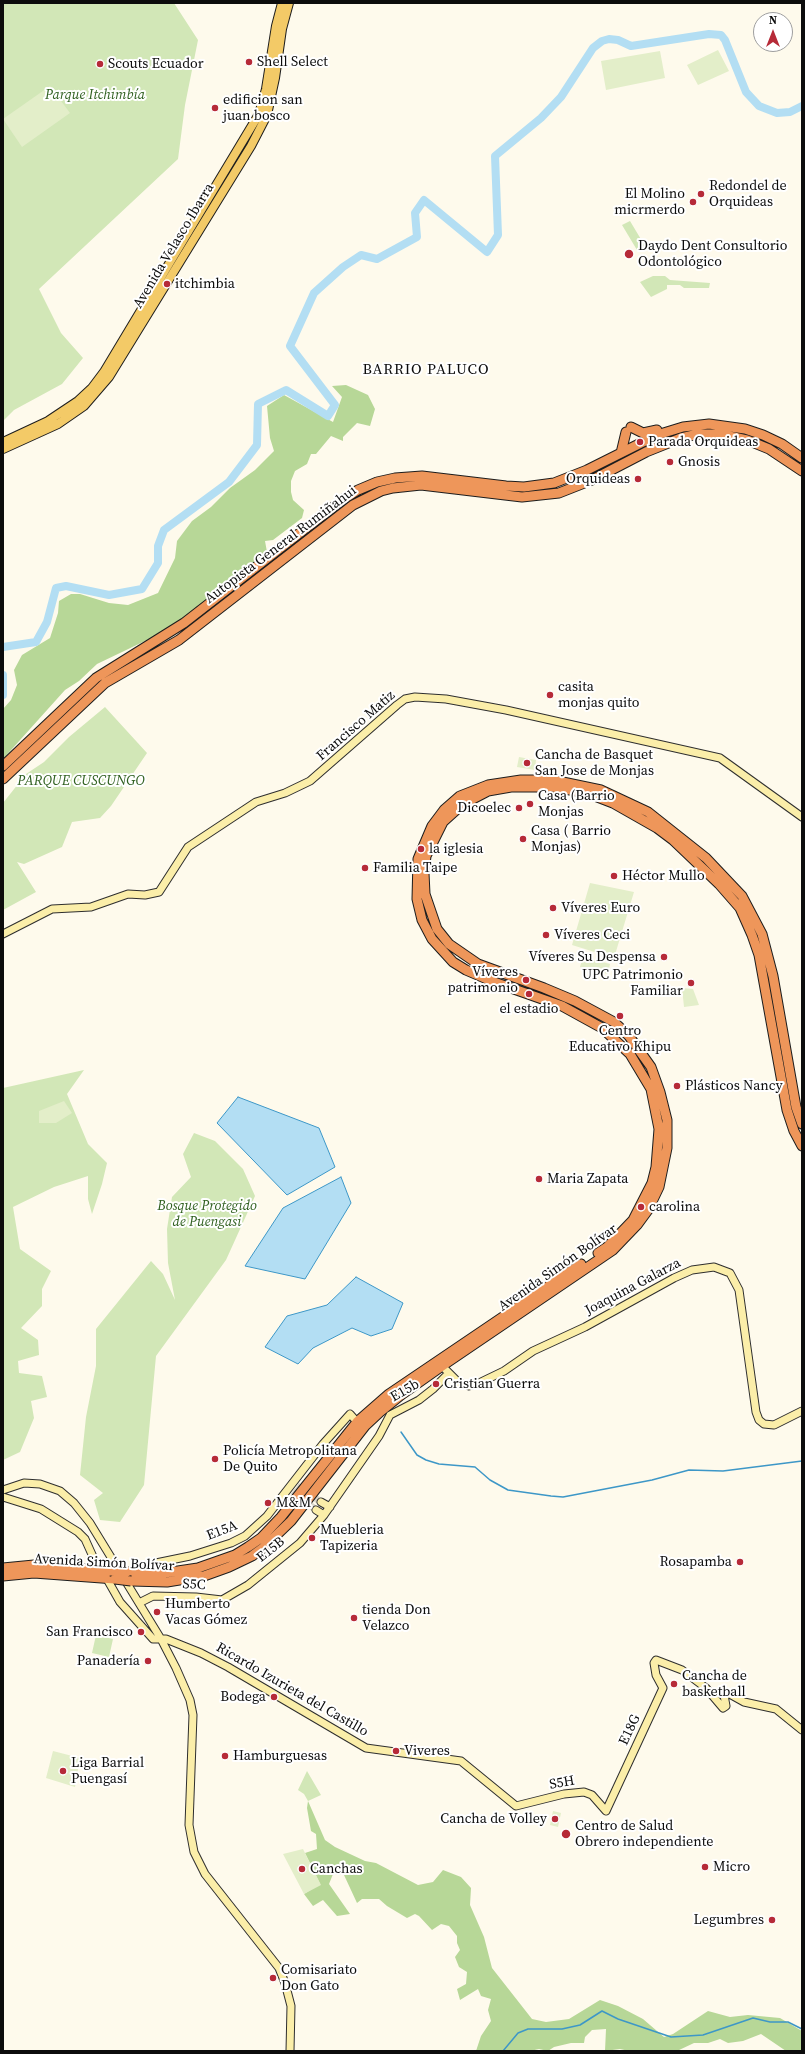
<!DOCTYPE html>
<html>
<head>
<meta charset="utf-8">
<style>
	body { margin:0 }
	#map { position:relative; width:805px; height:2054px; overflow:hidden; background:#fefaec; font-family:"Source Serif 4",serif }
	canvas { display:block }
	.frame { position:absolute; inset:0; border:4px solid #0c0c0c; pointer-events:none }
	.north { position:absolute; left:753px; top:12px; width:40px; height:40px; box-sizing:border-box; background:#fff; border:1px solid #9e9e9e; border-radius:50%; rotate:0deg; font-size:11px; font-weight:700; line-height:16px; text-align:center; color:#0c0c0c }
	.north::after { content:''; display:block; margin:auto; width:14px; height:18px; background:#b62a38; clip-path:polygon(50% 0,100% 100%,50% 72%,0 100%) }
</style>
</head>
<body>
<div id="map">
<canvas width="805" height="2054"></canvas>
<div class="frame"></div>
<div class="north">N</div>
</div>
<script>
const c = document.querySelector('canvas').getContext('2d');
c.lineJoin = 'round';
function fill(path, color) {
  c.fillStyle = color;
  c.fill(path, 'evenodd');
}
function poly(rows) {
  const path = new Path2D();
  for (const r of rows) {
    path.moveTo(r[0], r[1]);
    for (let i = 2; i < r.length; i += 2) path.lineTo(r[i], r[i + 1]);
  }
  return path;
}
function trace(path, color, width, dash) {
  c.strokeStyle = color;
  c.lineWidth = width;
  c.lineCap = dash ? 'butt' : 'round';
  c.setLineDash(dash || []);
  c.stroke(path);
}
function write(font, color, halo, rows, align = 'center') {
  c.font = font + ' "Source Serif 4",serif';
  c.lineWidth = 4;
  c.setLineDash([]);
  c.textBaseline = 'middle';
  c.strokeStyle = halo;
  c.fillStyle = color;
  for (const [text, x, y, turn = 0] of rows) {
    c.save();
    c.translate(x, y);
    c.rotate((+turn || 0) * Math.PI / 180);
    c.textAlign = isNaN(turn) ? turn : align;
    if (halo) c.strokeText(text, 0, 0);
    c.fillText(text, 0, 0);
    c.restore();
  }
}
fill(poly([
	[3,3,174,3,198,40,185,105,178,159,39,289,61,333,83,358,62,384,14,410,3,421],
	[630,221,645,246,637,250,622,225],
	[653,276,665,276,670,280,710,283,709,288,684,288,680,285,667,285,667,289,651,297,640,282],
	[105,707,147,753,111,806,100,818,72,822,62,847,24,864,17,862,36,892,3,910,3,803,26,774,44,762,69,737],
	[84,1070,67,1094,88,1144,107,1163,102,1184,92,1214,88,1199,88,1176,54,1187,13,1207,20,1249,51,1271,42,1289,42,1306,21,1328,38,1340,39,1355,18,1361,19,1373,42,1376,47,1397,31,1401,34,1418,20,1452,3,1460,3,1088],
	[194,1133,215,1141,243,1169,255,1196,226,1260,156,1356,144,1485,120,1522,100,1520,94,1500,103,1493,80,1475,86,1417,96,1366,96,1329,151,1261,163,1274,175,1300,168,1263,167,1229,172,1197,191,1177,183,1154],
	[96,1635,113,1639,109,1657,92,1653],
	[307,1771,321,1795,308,1801,304,1794,298,1790]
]), '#d2e7b7');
fill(poly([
	[346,385,368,395,375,409,370,426,357,423,343,437,343,441,331,436,316,454,311,454,307,464,295,471,291,481,291,492,293,500,304,510,302,518,273,540,265,541,267,552,170,629,97,664,79,681,65,690,3,759,3,709,11,700,17,685,14,670,22,655,50,638,58,613,59,601,71,594,80,594,109,603,128,605,158,593,175,558,177,541,192,521,211,507,230,488,255,470,274,451,270,438,267,406,284,395,333,422,342,397,332,386],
	[308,1801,325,1840,335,1847,365,1861,376,1863,418,1885,433,1882,443,1870,461,1877,471,1888,470,1905,484,1937,492,1968,532,2019,546,2022,569,2019,600,2000,618,2006,643,2019,664,2037,673,2034,708,2011,730,2017,748,2015,780,2018,802,2031,802,2051,786,2051,761,2034,743,2041,728,2043,720,2039,708,2043,694,2043,677,2051,629,2051,620,2049,605,2051,606,2029,592,2030,585,2037,584,2043,571,2043,554,2047,548,2051,539,2049,530,2051,476,2051,481,2036,491,2021,488,2010,491,1999,481,1996,478,1989,460,2000,457,1989,466,1984,467,1972,459,1967,455,1957,460,1950,457,1943,457,1936,449,1926,441,1924,432,1930,419,1916,415,1914,407,1918,387,1906,379,1899,362,1899,357,1903,344,1875,333,1874,329,1884,350,1914,337,1916,323,1900,313,1906,304,1894,320,1884,305,1853,317,1849,316,1834,311,1831,307,1808]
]), '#b7d797');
fill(poly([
	[718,50,729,71,698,85,687,65],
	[660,51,665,78,606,90,601,61],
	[50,86,70,113,22,147,3,119],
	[519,757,536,760,535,770,517,767],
	[590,883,634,892,614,958,572,945],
	[583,957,610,964,608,974,580,967],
	[682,988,693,989,699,1005,684,1007],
	[64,1101,72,1113,56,1123,39,1123,39,1111],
	[53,1751,80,1758,75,1787,46,1778],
	[553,1811,561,1813,558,1827,550,1825],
	[303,1849,321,1885,304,1894,283,1854]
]), '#e3eec9');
const water = poly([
	[238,1097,319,1128,335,1167,287,1195,217,1123,238,1097],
	[341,1177,351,1203,305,1279,245,1266,283,1208,341,1177],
	[356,1277,403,1303,392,1329,371,1336,352,1328,313,1348,298,1364,265,1347,287,1316,327,1305,356,1277]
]);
fill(water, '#b3def3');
trace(water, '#3d97c7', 1);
trace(poly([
	[401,1432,417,1455,426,1460,439,1464,475,1467,490,1480,508,1490,551,1496,563,1497,652,1480,689,1470,723,1471,802,1461],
	[503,2051,518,2033,528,2029,562,2029,580,2025,602,2011,618,2019,671,2037,703,2035,753,2018,770,2022,788,2022,802,2029]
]), '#3d97c7', 1.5);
trace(poly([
	[3,647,36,642,47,622,56,588,66,586,109,595,142,589,158,563,158,546,164,530,229,482,257,445,258,404,286,390,328,416,335,405,290,346,314,293,343,267,361,255,377,259,417,237,415,213,424,200,487,252,498,235,495,156,541,118,561,97,593,48,602,41,609,39,618,40,631,46,709,34,721,35,725,40,746,92,759,106,777,113,790,112,802,106],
	[3,675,3,695]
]), '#b3def3', 8);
trace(poly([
	[297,1486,321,1502],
	[293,1491,316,1510]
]), '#dad6ca', 7, [7, 3.5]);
const secondary = poly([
	[3,934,52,909,91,907,128,894,145,895,159,892,188,847,256,802,285,793,310,781,397,705,405,699,415,697,446,699,506,710,720,758,802,817],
	[442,1366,459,1383,469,1386,477,1384,504,1371,533,1351,585,1327,674,1278,692,1270,714,1267,730,1273,739,1290,756,1412,759,1420,764,1424,774,1425,802,1411],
	[3,1490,24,1483,40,1484,60,1491,74,1503,90,1523,161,1639,176,1668,190,1700,193,1715,189,1825,194,1852,205,1874,279,1968,285,1983,291,2006,290,2051],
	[3,1497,41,1509,78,1532,85,1539,99,1570],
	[321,1502,330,1507],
	[316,1510,324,1515],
	[141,1573,156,1563,190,1556,231,1543,245,1536,267,1516,323,1444,350,1414,357,1422],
	[107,1579,120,1602,153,1639,166,1639,201,1653,228,1667,366,1748,461,1761,516,1806,564,1794,584,1792,592,1795,606,1811,663,1688,656,1675,654,1663,656,1660,682,1670,706,1688,723,1708,726,1706,724,1695,726,1692,744,1702,776,1709,802,1730],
	[139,1603,153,1596,196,1597,222,1600,248,1585,300,1543,324,1515,379,1436,390,1415,419,1400,433,1389,448,1374]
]);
const primary = poly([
	[3,442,48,421,78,401,92,388,104,372,259,114,266,89,276,26,282,3],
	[3,449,58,424,84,406,109,377,251,146,267,115,275,78,282,29,289,3]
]);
const highway = poly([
	[631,427,643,433,657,430],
	[621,453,626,432],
	[3,766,96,678,184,623,342,500,358,490,377,482,395,478,422,476,506,486,524,487,554,483,587,470,657,435,683,427,709,424,745,429,763,435,782,444,802,458],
	[3,779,105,683,179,640,353,505,381,491,393,488,421,485,522,497,559,493,592,480,646,452,681,438,698,434,720,434,747,440,769,449,802,471],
	[598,1253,607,1247,633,1220,652,1183,656,1167,659,1129,651,1089,630,1054,602,1028,562,1006,494,982,466,970,453,962,432,939,422,920,417,899,418,859,432,826,444,810,460,796,488,785,521,780,553,780,601,790,648,812,706,858,742,896,762,934,773,976,796,1107,802,1124],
	[3,1568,34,1565,110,1571],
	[127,1572,158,1574,198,1568,235,1555,248,1547,261,1538,281,1517,357,1422,389,1394,581,1264],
	[3,1576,34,1573,115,1579],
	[131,1581,167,1582,204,1576,229,1567,252,1556,263,1548,291,1521,365,1426,380,1412,401,1395,442,1366,613,1250,637,1225,648,1210,659,1187,667,1148,667,1120,660,1092,651,1067,629,1036,614,1022,575,1001,544,988,478,964,449,944,437,929,425,894,424,873,426,856,443,822,463,804,488,791,511,787,553,787,587,793,613,803,657,828,673,840,719,884,740,908,752,935,759,955,787,1110,794,1131,802,1146]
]);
trace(secondary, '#2e2e2e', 9);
trace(primary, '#1d1d1d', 10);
trace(highway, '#1d1d1d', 11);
trace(secondary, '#fbeea9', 7);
trace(primary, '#f3ca67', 8);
trace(highway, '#ee965a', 9);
const highwayBridge = poly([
	[110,1571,127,1572],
	[115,1579,131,1581]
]);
trace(highwayBridge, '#1d1d1d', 11, []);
trace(highwayBridge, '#ee965a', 9);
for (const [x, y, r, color] of [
	[249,62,4,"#b62a38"],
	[100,64,4,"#b62a38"],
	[215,108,4,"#b62a38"],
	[701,194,4,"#b62a38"],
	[693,202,4,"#b62a38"],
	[629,254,5,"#b62a38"],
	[167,284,4,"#b62a38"],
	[640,442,4,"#b62a38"],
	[670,462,4,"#b62a38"],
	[638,479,4,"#b62a38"],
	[550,695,4,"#b62a38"],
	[527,763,4,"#b62a38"],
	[530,804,4,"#b62a38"],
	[519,808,4,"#b62a38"],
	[523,839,4,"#b62a38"],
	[421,849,4,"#b62a38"],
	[365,868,4,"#b62a38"],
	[614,876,4,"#b62a38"],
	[553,908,4,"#b62a38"],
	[546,935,4,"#b62a38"],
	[664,957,4,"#b62a38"],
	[526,980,4,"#b62a38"],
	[691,983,4,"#b62a38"],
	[529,994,4,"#b62a38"],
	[620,1016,4,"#b62a38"],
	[677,1086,4,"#b62a38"],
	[539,1179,4,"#b62a38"],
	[641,1207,4,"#b62a38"],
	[436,1384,4,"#b62a38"],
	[215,1459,4,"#b62a38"],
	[268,1503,4,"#b62a38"],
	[312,1538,4,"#b62a38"],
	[740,1562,4,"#b62a38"],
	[157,1612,4,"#b62a38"],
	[354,1618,4,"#b62a38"],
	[141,1632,4,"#b62a38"],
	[148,1661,4,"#b62a38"],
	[674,1684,4,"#b62a38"],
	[274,1697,4,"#b62a38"],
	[396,1751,4,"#b62a38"],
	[225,1756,4,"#b62a38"],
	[63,1771,4,"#b62a38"],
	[555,1819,4,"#b62a38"],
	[566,1834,5,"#b62a38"],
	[705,1867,4,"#b62a38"],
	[302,1869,4,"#b62a38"],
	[772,1920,4,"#b62a38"],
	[273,1978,4,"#b62a38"]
]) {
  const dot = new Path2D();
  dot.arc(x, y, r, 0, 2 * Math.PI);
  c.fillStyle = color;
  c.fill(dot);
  trace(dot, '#fff', 1.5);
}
write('14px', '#0c0c0c', '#fff', [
	["Shell Select",257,62],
	["Scouts Ecuador",108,64],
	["edificion san",223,100],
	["juan bosco",223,116],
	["Redondel de",709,186],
	["Orquideas",709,202],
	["El Molino",685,194,"right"],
	["micrmerdo",685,210,"right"],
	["Daydo Dent Consultorio",638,246],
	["Odontológico",638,262],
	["itchimbia",175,284],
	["Parada Orquideas",648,442],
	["Gnosis",678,462],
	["Orquideas",630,479,"right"],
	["casita",558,687],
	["monjas quito",558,703],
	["Cancha de Basquet",535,755],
	["San Jose de Monjas",535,771],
	["Casa (Barrio",538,796],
	["Monjas",538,812],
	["Dicoelec",511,808,"right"],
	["Casa ( Barrio",531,831],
	["Monjas)",531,847],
	["la iglesia",429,849],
	["Familia Taipe",373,868],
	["Héctor Mullo",622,876],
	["Víveres Euro",561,908],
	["Víveres Ceci",554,935],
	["Víveres Su Despensa",656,957,"right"],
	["Víveres",518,972,"right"],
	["patrimonio",518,988,"right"],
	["UPC Patrimonio",683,975,"right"],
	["Familiar",683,991,"right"],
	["el estadio",529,1009,"center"],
	["Centro",620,1031,"center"],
	["Educativo Khipu",620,1047,"center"],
	["Plásticos Nancy",685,1086],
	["Maria Zapata",547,1179],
	["carolina",649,1207],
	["Cristian Guerra",444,1384],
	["Policía Metropolitana",223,1451],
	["De Quito",223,1467],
	["M&M",276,1503],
	["Muebleria",320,1530],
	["Tapizeria",320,1546],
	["Rosapamba",732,1562,"right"],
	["Humberto",165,1604],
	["Vacas Gómez",165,1620],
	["tienda Don",362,1610],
	["Velazco",362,1626],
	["San Francisco",133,1632,"right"],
	["Panadería",140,1661,"right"],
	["Cancha de",682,1676],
	["basketball",682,1692],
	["Bodega",266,1697,"right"],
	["Viveres",404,1751],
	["Hamburguesas",233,1756],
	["Liga Barrial",71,1763],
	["Puengasí",71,1779],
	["Cancha de Volley",547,1819,"right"],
	["Centro de Salud",575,1826],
	["Obrero independiente",575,1842],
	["Micro",713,1867],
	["Canchas",310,1869],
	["Legumbres",764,1920,"right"],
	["Comisariato",281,1970],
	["Don Gato",281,1986]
], 'left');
write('italic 14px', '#306020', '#fff', [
	["Parque Itchimbía",95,95],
	["PARQUE CUSCUNGO",81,781],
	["Bosque Protegido",207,1206],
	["de Puengasi",207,1222]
]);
write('14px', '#0c0c0c', '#fff', [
	["Avenida Velasco Ibarra",174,246,-59],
	["Autopista General Rumiñahui",281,545,-37],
	["Francisco Matiz",356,726,-41],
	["Avenida Simón Bolívar",558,1268,-35],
	["Joaquina Galarza",633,1287,-28],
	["E15b",405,1391,-30],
	["E15A",222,1531,-21],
	["E15B",271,1550,-39],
	["Avenida Simón Bolívar",104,1563,3],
	["S5C",194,1585,3],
	["Ricardo Izurieta del Castillo",292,1690,30],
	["E18G",630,1730,-65],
	["S5H",562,1783,-10]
]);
c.letterSpacing = '1px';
write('15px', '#0c0c0c', '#fff', [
	["BARRIO PALUCO",426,370]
]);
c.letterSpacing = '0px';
</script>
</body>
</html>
